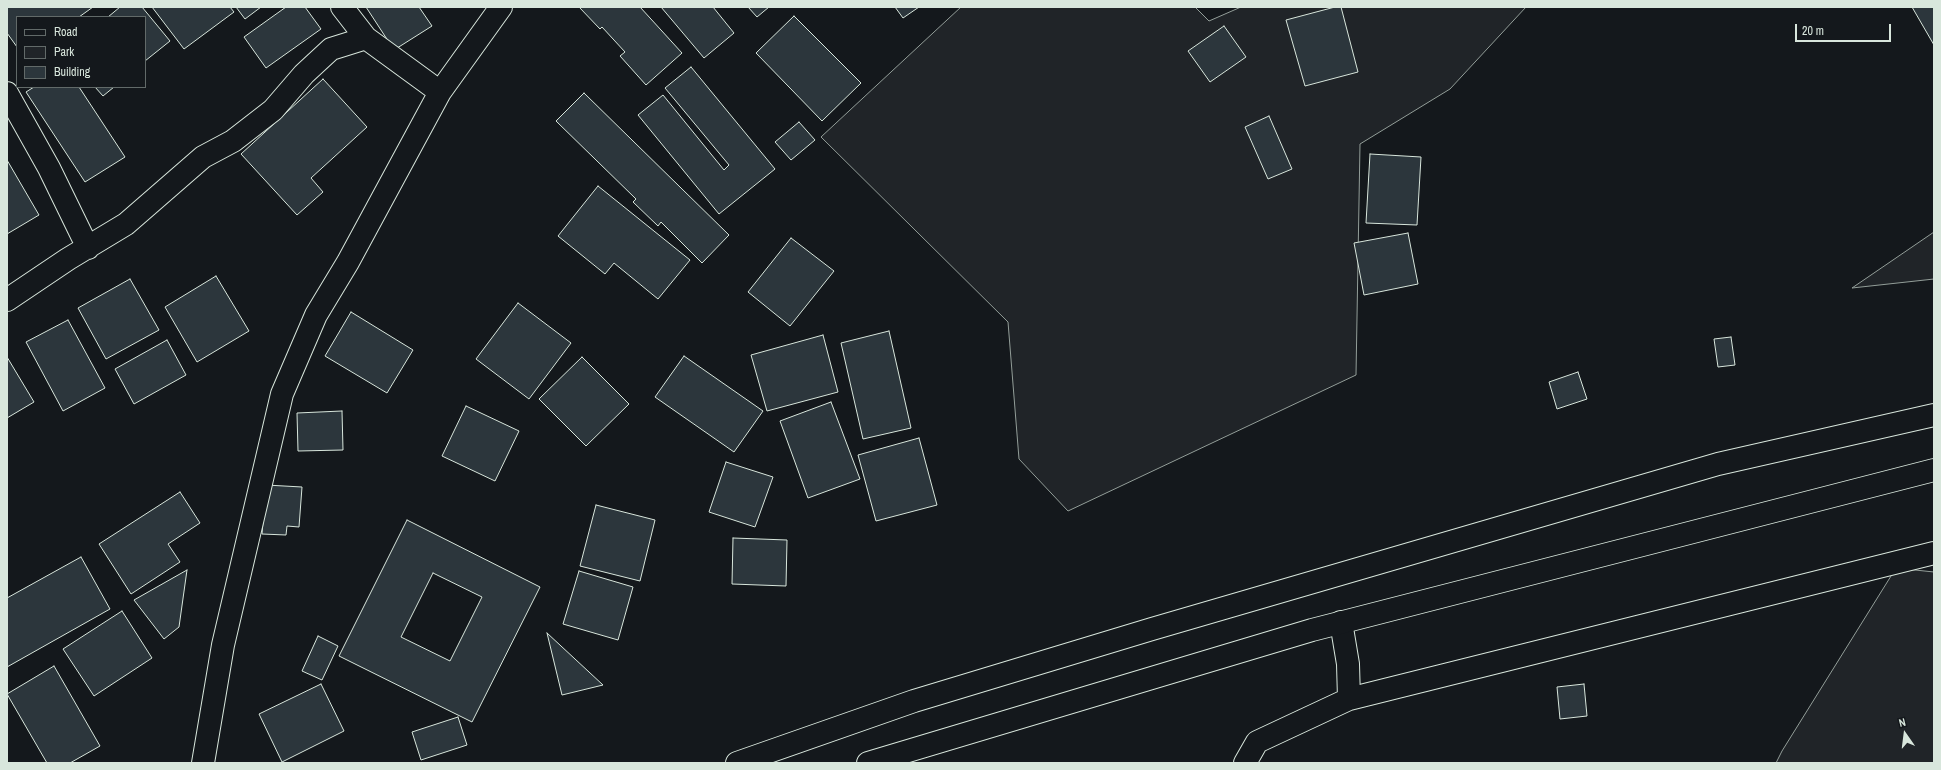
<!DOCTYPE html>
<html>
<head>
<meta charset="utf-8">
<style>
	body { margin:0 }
	#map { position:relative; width:1941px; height:770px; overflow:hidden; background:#14181c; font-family:"Archivo Narrow",sans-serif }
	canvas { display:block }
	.frame { position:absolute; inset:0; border:8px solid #d8e6dc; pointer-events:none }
	.legend { position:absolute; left:16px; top:16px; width:130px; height:72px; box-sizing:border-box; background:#14181c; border:1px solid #626a69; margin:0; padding:5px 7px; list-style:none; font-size:12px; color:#d8e6dc }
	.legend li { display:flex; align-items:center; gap:8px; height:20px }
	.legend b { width:20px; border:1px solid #626a69 }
	.north { position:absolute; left:1885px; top:714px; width:40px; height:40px; -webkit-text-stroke:3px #14181c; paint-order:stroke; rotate:346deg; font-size:11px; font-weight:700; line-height:16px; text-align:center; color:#d8e6dc }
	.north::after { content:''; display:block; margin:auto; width:14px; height:18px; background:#d8e6dc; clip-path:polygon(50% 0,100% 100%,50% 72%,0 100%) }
	.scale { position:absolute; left:1795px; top:24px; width:96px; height:18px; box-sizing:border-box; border:2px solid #d8e6dc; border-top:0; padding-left:5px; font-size:12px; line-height:14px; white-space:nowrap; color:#d8e6dc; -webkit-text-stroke:3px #14181c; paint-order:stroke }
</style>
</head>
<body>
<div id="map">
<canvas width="1941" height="770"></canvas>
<div class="frame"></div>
<ul class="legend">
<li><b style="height:5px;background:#14181c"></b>Road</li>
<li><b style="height:11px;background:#202428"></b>Park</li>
<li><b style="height:11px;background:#2c363c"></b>Building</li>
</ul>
<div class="north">N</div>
<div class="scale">20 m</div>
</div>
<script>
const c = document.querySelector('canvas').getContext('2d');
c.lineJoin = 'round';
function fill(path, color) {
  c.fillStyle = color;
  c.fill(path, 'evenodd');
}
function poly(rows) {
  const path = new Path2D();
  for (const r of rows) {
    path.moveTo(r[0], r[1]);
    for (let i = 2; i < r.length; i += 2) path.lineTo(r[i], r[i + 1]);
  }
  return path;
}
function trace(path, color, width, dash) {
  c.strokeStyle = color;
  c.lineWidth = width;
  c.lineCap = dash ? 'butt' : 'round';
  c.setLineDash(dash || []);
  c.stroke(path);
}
const green = poly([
	[961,7,1195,7,1209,21,1241,7,1526,7,1450,89,1360,144,1356,375,1068,511,1019,459,1008,322,821,137,961,7],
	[1934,232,1934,279,1852,288,1934,232],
	[1896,568,1934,572,1934,763,1776,763,1782,751,1896,568]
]);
fill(green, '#202428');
trace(green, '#939e99', 1);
const building = poly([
	[7,7,93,7,79,17,17,17,17,47,7,33,7,7],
	[120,7,142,7,170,41,145,61,145,17,108,17,120,7],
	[152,7,230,7,234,12,184,49,152,7],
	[236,7,261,7,245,19,236,7],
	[286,7,305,7,321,29,266,68,244,37,286,7],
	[366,7,419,7,432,26,394,50,366,7],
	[579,7,640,7,682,53,646,85,620,56,625,52,602,27,600,29,579,7],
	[661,7,713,7,734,33,704,58,661,7],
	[748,7,769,7,757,17,748,7],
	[895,7,919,7,903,18,895,7],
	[1335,7,1341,7,1358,72,1305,86,1286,20,1335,7],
	[1912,7,1934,7,1934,45,1912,7],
	[794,16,861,83,822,121,756,53,794,16],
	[1224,26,1246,57,1210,82,1188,51,1224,26],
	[691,67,775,169,719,214,638,115,663,95,724,170,729,165,665,88,691,67],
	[323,79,367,127,311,178,323,192,297,215,241,154,323,79],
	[34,87,79,87,125,157,85,182,26,92,34,87],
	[95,87,114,87,103,96,95,87],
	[584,93,729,235,702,263,661,222,658,226,633,202,636,199,556,121,584,93],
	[1269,116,1292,169,1268,179,1245,127,1269,116],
	[799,122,815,140,791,160,775,142,799,122],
	[1370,154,1421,157,1417,225,1366,223,1370,154],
	[7,160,39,215,7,234,7,160],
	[598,186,690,260,658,299,614,263,605,274,558,236,598,186],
	[1408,233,1418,284,1364,295,1354,243,1408,233],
	[791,238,834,271,790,326,748,292,791,238],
	[216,276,249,331,197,362,165,307,216,276],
	[130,279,159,330,106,359,78,308,130,279],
	[518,303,571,343,529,399,476,359,518,303],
	[351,312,413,350,387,393,325,356,351,312],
	[68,320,105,388,63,411,26,342,68,320],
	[889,331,911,428,863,439,841,343,889,331],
	[823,335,838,392,767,411,751,355,823,335],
	[1731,337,1735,365,1718,367,1714,339,1731,337],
	[167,340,186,375,134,404,115,369,167,340],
	[684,356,763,411,734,452,655,397,684,356],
	[7,357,34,402,7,418,7,357],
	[582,357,629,404,586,446,539,399,582,357],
	[1578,372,1587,399,1557,409,1549,382,1578,372],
	[831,402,860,479,808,498,780,421,831,402],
	[466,406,519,431,495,481,442,456,466,406],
	[342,411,343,450,298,451,297,413,342,411],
	[919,438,937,505,876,521,858,455,919,438],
	[726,462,773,477,755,527,709,512,726,462],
	[266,485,302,487,299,527,287,526,286,535,262,534,266,485],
	[180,492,200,523,168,544,180,562,131,594,99,544,180,492],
	[596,505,655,520,640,581,580,566,596,505],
	[407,520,540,587,472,722,339,656,407,520],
	[433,573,482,597,450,661,401,637,433,573],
	[733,538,787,540,786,586,732,584,733,538],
	[81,557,110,609,7,667,7,598,81,557],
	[187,570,179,627,164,639,134,600,187,570],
	[579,571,633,587,618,640,563,624,579,571],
	[122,611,152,658,94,696,63,649,122,611],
	[547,633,603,685,562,695,547,633],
	[318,636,338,646,322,680,302,671,318,636],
	[54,666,100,746,70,763,47,763,7,694,54,666],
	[321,684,344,731,282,762,259,714,321,684],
	[1584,684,1587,716,1560,719,1557,687,1584,684],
	[458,717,467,745,421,760,412,732,458,717]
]);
fill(building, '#2c363c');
trace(building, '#d8e6dc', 1);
const street = poly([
	[342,7,366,38,440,92],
	[7,93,49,168,88,248],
	[7,300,68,259,126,224,203,157,233,141,273,110,304,74,331,49,366,38],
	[1349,699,1934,553],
	[203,763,223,645,282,394,316,315,348,262,440,92,501,7],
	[1245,763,1257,742,1349,699,1348,664,1341,622]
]);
const highway = poly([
	[737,763,914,701,1152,629,1718,464,1934,415],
	[868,763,1312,630,1934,470]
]);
trace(street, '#d8e6dc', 24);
trace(highway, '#d8e6dc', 24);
trace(street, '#14181c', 22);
trace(highway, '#14181c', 22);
</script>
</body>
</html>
